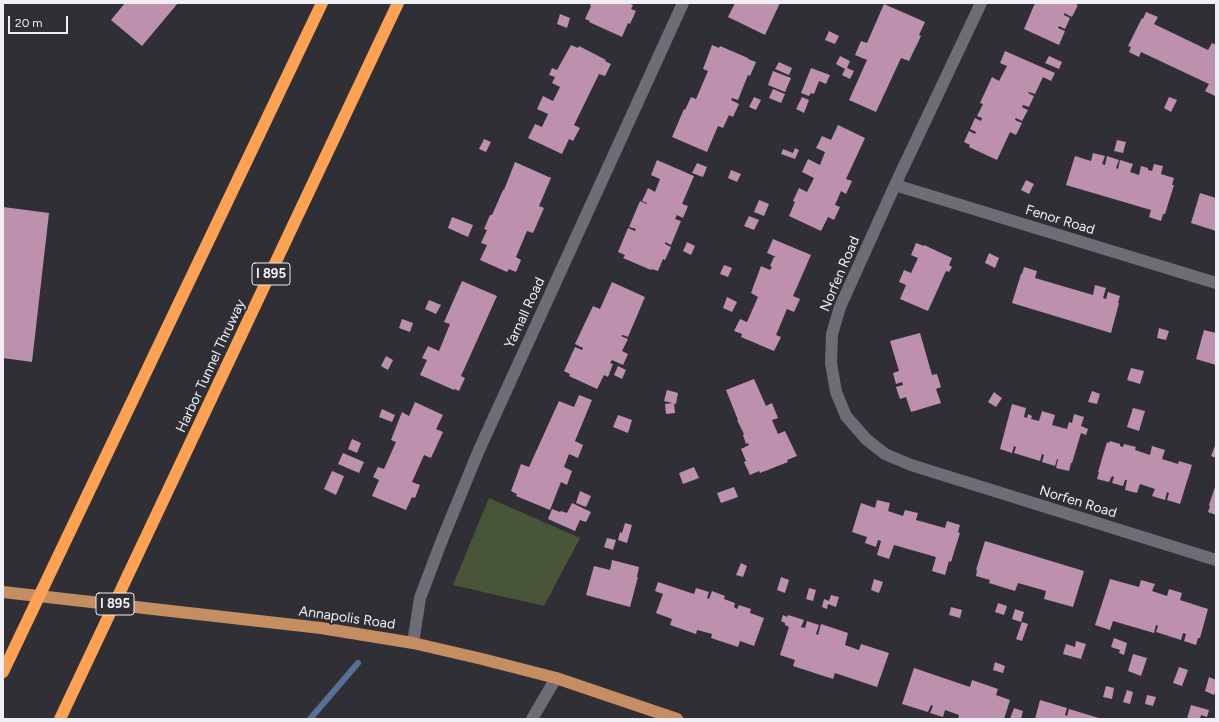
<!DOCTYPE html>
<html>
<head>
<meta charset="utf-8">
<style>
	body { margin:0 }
	#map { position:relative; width:1219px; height:722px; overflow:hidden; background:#302f36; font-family:Figtree,sans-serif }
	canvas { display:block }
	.frame { position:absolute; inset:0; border:4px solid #f0eff4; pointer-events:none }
	.scale { position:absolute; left:8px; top:16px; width:60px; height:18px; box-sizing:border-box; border:2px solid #f0eff4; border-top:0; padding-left:5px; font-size:12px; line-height:14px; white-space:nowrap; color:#f0eff4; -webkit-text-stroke:3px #302f36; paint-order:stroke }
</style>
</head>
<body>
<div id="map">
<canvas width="1219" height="722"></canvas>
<div class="frame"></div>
<div class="scale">20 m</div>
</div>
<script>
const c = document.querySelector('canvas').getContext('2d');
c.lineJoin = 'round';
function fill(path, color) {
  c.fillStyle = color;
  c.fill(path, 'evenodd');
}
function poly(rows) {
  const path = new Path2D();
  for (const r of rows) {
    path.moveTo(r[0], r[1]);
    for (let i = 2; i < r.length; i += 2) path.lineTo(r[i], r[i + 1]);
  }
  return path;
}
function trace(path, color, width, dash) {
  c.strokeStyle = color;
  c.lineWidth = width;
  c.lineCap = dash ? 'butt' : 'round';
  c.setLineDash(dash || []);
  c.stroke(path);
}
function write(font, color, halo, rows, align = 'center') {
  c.font = font + ' Figtree,sans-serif';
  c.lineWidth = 4;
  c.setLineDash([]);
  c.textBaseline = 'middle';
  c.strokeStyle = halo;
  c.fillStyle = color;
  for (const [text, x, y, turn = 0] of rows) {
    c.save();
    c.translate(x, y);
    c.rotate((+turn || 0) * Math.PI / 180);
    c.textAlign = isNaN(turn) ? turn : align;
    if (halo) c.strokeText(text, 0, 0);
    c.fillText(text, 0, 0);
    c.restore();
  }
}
fill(poly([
	[489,498,580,538,544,606,453,585]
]), '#495538');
trace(poly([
	[310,719,358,663]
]), '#577196', 6);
fill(poly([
	[125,3,178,3,142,46,111,20],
	[591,3,631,3,630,4,633,5,631,9,636,11,630,24,628,23,622,37,589,22,590,21,585,19,591,6,590,6],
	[735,3,780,3,765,35,728,17],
	[1035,3,1073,3,1078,5,1072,17,1064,13,1064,15,1070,18,1065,29,1059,26,1058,28,1065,31,1059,45,1024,29],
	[884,4,925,22,919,35,921,36,909,61,901,58,876,112,849,100,867,60,855,55,861,41,867,43],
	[1146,12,1158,17,1154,24,1208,50,1212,43,1216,45,1215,96,1205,91,1209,84,1141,52,1139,57,1129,52,1131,47,1128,46,1142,18,1143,19],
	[560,14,570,18,567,28,557,24],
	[829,31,839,36,835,44,825,40],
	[571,45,578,48,579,46,606,60,605,61,611,64,605,76,599,74,574,125,580,128,573,141,569,139,562,154,528,138,535,124,542,127,548,114,537,109,543,96,553,101,560,87,552,83,555,77,549,75,552,68,557,70],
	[712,45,719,48,720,46,748,58,748,59,756,62,750,76,748,75,738,100,732,98,731,100,739,104,733,117,729,115,723,128,718,126,707,152,672,137,684,109,685,110,691,97,696,99,708,71,703,69],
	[1005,51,1055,73,1051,81,1043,77,1035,94,1029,92,1028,93,1034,96,1029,107,1023,105,1022,107,1028,110,1022,121,1016,118,1015,120,1022,123,1016,135,1010,132,997,160,969,147,970,145,964,142,969,131,975,134,976,132,970,129,975,118,981,121,982,118,977,116,983,104,980,103,992,77,999,81,1007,66,1000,63],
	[840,56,850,61,847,68,854,71,850,79,842,75,845,69,836,64],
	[1049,56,1062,62,1059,69,1045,63],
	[779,62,792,68,789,75,775,69],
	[811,68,830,75,826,84,819,81,814,94,811,93,809,96,801,93],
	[773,71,791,78,785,92,768,85],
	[773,89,785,94,781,103,769,98],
	[754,97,761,100,756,110,749,107],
	[802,97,809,100,804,113,796,109],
	[1169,97,1177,100,1171,112,1164,108],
	[838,125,865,138,846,179,852,181,846,194,841,191,835,205,840,207,834,220,828,217,821,231,789,216,795,202,793,201,799,188,807,192,814,178,802,172,808,159,820,165,825,152,816,148,822,136,831,140],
	[484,139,491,142,486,152,479,149],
	[1117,140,1126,142,1123,153,1114,151],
	[795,148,799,150,795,159,781,154,783,149,793,153],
	[1093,153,1105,156,1102,164,1105,165,1107,156,1119,160,1116,168,1118,169,1120,160,1133,164,1130,172,1139,175,1141,166,1148,168,1148,170,1152,171,1154,164,1163,166,1161,174,1174,178,1172,185,1174,185,1165,214,1163,214,1161,221,1149,217,1151,210,1066,185,1075,156,1091,161],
	[657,160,694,176,682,204,688,206,683,218,677,215,675,219,681,221,671,245,665,242,665,244,671,247,665,260,663,259,658,271,652,269,651,270,623,258,625,255,618,252,628,228,635,231,636,229,629,227,640,201,647,204,647,203,642,201,648,188,655,192,660,179,651,175],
	[515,162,551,178,539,206,544,208,533,233,527,231,516,257,521,260,516,272,509,269,507,272,480,260,487,245,481,243,487,230,484,229,490,215,492,215,503,190,504,190],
	[697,163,707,167,703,177,692,173],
	[731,170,741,174,737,182,728,178],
	[1026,180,1034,184,1029,194,1021,190],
	[1200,193,1216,198,1216,231,1191,223],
	[759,200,769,204,764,216,754,212],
	[3,207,49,213,32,362,3,358],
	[749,216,759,220,754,230,744,226],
	[452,217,473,225,468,237,448,228],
	[773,239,811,255,793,296,800,299,794,312,787,309,776,335,781,337,774,351,741,337,742,334,734,331,740,319,747,322,758,297,751,293,761,266,770,270,772,267,770,266,774,257,776,257,767,253],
	[687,242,695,246,691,255,683,251],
	[916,243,924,246,924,245,952,258,949,265,952,267,949,272,946,271,928,311,900,299,906,285,899,282,904,270,911,273,918,258,911,255],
	[989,253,999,258,995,268,985,263],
	[724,265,732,268,728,277,720,274],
	[1024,267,1037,271,1035,278,1093,295,1095,285,1106,288,1103,298,1106,299,1108,292,1120,296,1118,303,1119,303,1111,333,1012,303,1021,274,1022,274],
	[462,281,497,296,461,376,465,378,459,391,455,389,454,390,420,375,427,360,422,358,428,346,439,351,450,324,444,322],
	[612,282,645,297,628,337,623,335,621,336,628,339,622,351,628,354,623,365,612,360,610,363,613,364,608,377,604,375,597,389,569,376,570,374,564,371,575,347,582,350,583,348,575,344,593,306,600,309],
	[727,297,737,302,732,312,723,308],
	[429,300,441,305,436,314,425,309],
	[402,319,413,323,410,332,399,328],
	[1159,328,1169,331,1166,340,1157,338],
	[1204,330,1216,333,1216,365,1196,359],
	[920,333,932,375,937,374,941,387,936,389,941,403,911,412,906,397,900,399,896,387,903,385,902,382,896,384,893,373,899,371,890,341],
	[386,356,393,360,388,370,381,366],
	[618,366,626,370,622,379,614,375],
	[1131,368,1144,371,1140,384,1127,380],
	[754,379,766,406,772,403,778,418,772,420,778,434,785,431,797,456,787,460,788,462,760,473,759,471,750,475,744,462,746,461,741,449,749,445,748,443,746,444,743,435,744,434,737,420,738,420,726,390],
	[667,390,678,393,676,404,664,401],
	[1092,391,1100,394,1097,404,1088,402],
	[994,392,1002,398,996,407,988,402],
	[579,395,592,400,575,441,583,445,578,458,569,454,564,467,572,471,567,485,561,482,550,510,516,496,517,494,511,491,521,464,529,467,559,401,574,407],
	[415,402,443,415,436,429,443,432,431,458,424,455,412,482,420,485,415,498,412,497,406,510,372,496,379,480,373,477,378,467,384,469,396,442,391,440,402,412,409,416],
	[674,403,675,413,666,414,665,404],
	[1012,404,1026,408,1024,417,1027,418,1028,414,1032,416,1031,419,1039,421,1042,411,1055,415,1052,425,1067,429,1069,422,1072,423,1074,414,1084,417,1081,426,1088,429,1086,435,1081,433,1072,463,1071,463,1069,471,1056,468,1058,459,1057,459,1055,466,1042,462,1044,455,1042,454,1040,461,1014,453,1016,447,1014,446,1012,453,1000,449],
	[1133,408,1145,411,1139,431,1127,427],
	[382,409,395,415,392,422,379,417],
	[618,415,632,420,628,433,613,427],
	[352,439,361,443,357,453,348,449],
	[1110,441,1120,444,1120,446,1123,447,1124,444,1136,447,1135,450,1150,455,1152,446,1165,450,1162,459,1178,464,1179,461,1192,465,1180,504,1167,500,1169,493,1167,492,1165,500,1152,496,1155,489,1140,484,1137,493,1125,490,1127,480,1125,480,1123,486,1112,483,1114,477,1112,476,1109,482,1097,479,1099,472,1098,472,1107,442,1109,443],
	[1216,443,1216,458,1211,456],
	[343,453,364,462,359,473,338,464],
	[694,467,699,478,683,484,679,473],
	[332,471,344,476,336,495,324,489],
	[1216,484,1216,515,1208,512,1210,506,1209,505],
	[734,487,738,497,721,503,717,493],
	[580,491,591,496,586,507,576,503],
	[877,500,890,503,888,511,903,516,905,510,918,513,916,520,945,528,947,521,960,525,958,532,960,533,951,562,949,561,945,575,932,571,936,557,894,545,889,559,877,555,881,541,878,540,876,547,865,543,867,537,852,532,861,503,875,508],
	[572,503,591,512,586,522,580,520,575,531,548,519,552,509,560,512,561,511,567,513],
	[625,523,632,525,627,543,618,540,620,532,622,533],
	[607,538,616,540,613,550,604,547],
	[985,541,1084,571,1073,607,1044,599,1046,591,1018,583,1015,591,989,583,990,580,976,576,977,570,976,570],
	[612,560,639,567,637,577,638,577,630,607,586,595,594,566,610,570],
	[741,563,747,566,743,577,736,575],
	[781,577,789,580,785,593,777,590],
	[874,579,883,582,879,593,871,590],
	[1110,579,1139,587,1141,580,1155,584,1152,591,1167,596,1169,589,1182,593,1180,600,1208,609,1200,638,1198,638,1196,645,1184,641,1186,634,1183,633,1181,640,1156,632,1158,626,1156,625,1154,633,1113,621,1110,630,1095,625],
	[658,582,694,594,696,588,709,592,707,598,709,599,712,591,725,596,724,599,735,603,734,607,737,609,739,605,751,609,750,613,764,618,754,646,740,641,738,647,711,638,712,634,697,630,696,634,670,625,672,619,656,613,663,594,655,591],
	[809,588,816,590,813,601,806,599],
	[831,595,839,597,836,607,828,604,827,609,822,607,824,599,829,601],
	[998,603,1007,606,1004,615,995,612],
	[951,607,962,610,960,618,949,615],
	[1015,609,1024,612,1021,622,1012,619],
	[783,615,787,617,788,615,804,620,801,627,805,628,807,621,819,625,816,634,818,635,821,624,848,633,845,645,859,650,861,644,889,653,877,687,835,673,833,679,793,666,795,660,780,655,789,627,785,625,785,623,781,621],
	[1022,622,1028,624,1022,641,1016,639],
	[1114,638,1127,643,1124,655,1119,653,1120,650,1111,647],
	[1076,641,1086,644,1081,659,1063,654,1066,644,1075,647],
	[1133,654,1147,658,1141,676,1128,671],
	[995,662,1005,666,1003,673,993,670],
	[1179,667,1188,670,1182,686,1173,683],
	[914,668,970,687,972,680,998,689,996,695,1010,700,1004,719,958,719,959,715,945,710,943,717,930,713,933,706,931,705,928,712,902,704],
	[1209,677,1216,680,1216,689,1214,695,1205,691],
	[1106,686,1114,688,1112,699,1103,697],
	[1127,690,1133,692,1130,704,1123,702],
	[1147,695,1156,697,1153,706,1145,704],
	[1040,700,1067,708,1065,715,1067,716,1069,709,1102,719,1035,719],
	[1191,705,1209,710,1207,717,1201,715,1200,719,1187,719],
	[1014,708,1023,711,1021,719,1010,719]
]), '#bd91ad');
trace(poly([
	[981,3,895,185,840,307,832,334,831,363,836,392,846,416,866,439,885,454,911,465,1216,560],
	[895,185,1216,283],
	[413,643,420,598,442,540,479,450,683,3],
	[532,719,556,678]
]), '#6e6d75', 12);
trace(poly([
	[3,592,321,628,413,643,482,659,556,678,677,719]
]), '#c48d62', 12);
trace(poly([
	[3,672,322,3],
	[60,719,398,3]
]), '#fda255', 12);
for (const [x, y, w] of [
	[271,274,38],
	[115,604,38]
]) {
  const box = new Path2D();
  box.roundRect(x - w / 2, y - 11, w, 22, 3);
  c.fillStyle = '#302f36';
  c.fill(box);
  trace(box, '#f0eff4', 1);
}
write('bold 13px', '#f0eff4', null, [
	["I 895",271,274],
	["I 895",115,604]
]);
write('14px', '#f0eff4', '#302f36', [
	["Fenor Road",1060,220,17],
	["Norfen Road",840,274,-67],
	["Yarnall Road",525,313,-65],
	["Harbor Tunnel Thruway",211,366,-65],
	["Norfen Road",1078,502,17],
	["Annapolis Road",347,618,8]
]);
</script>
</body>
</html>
